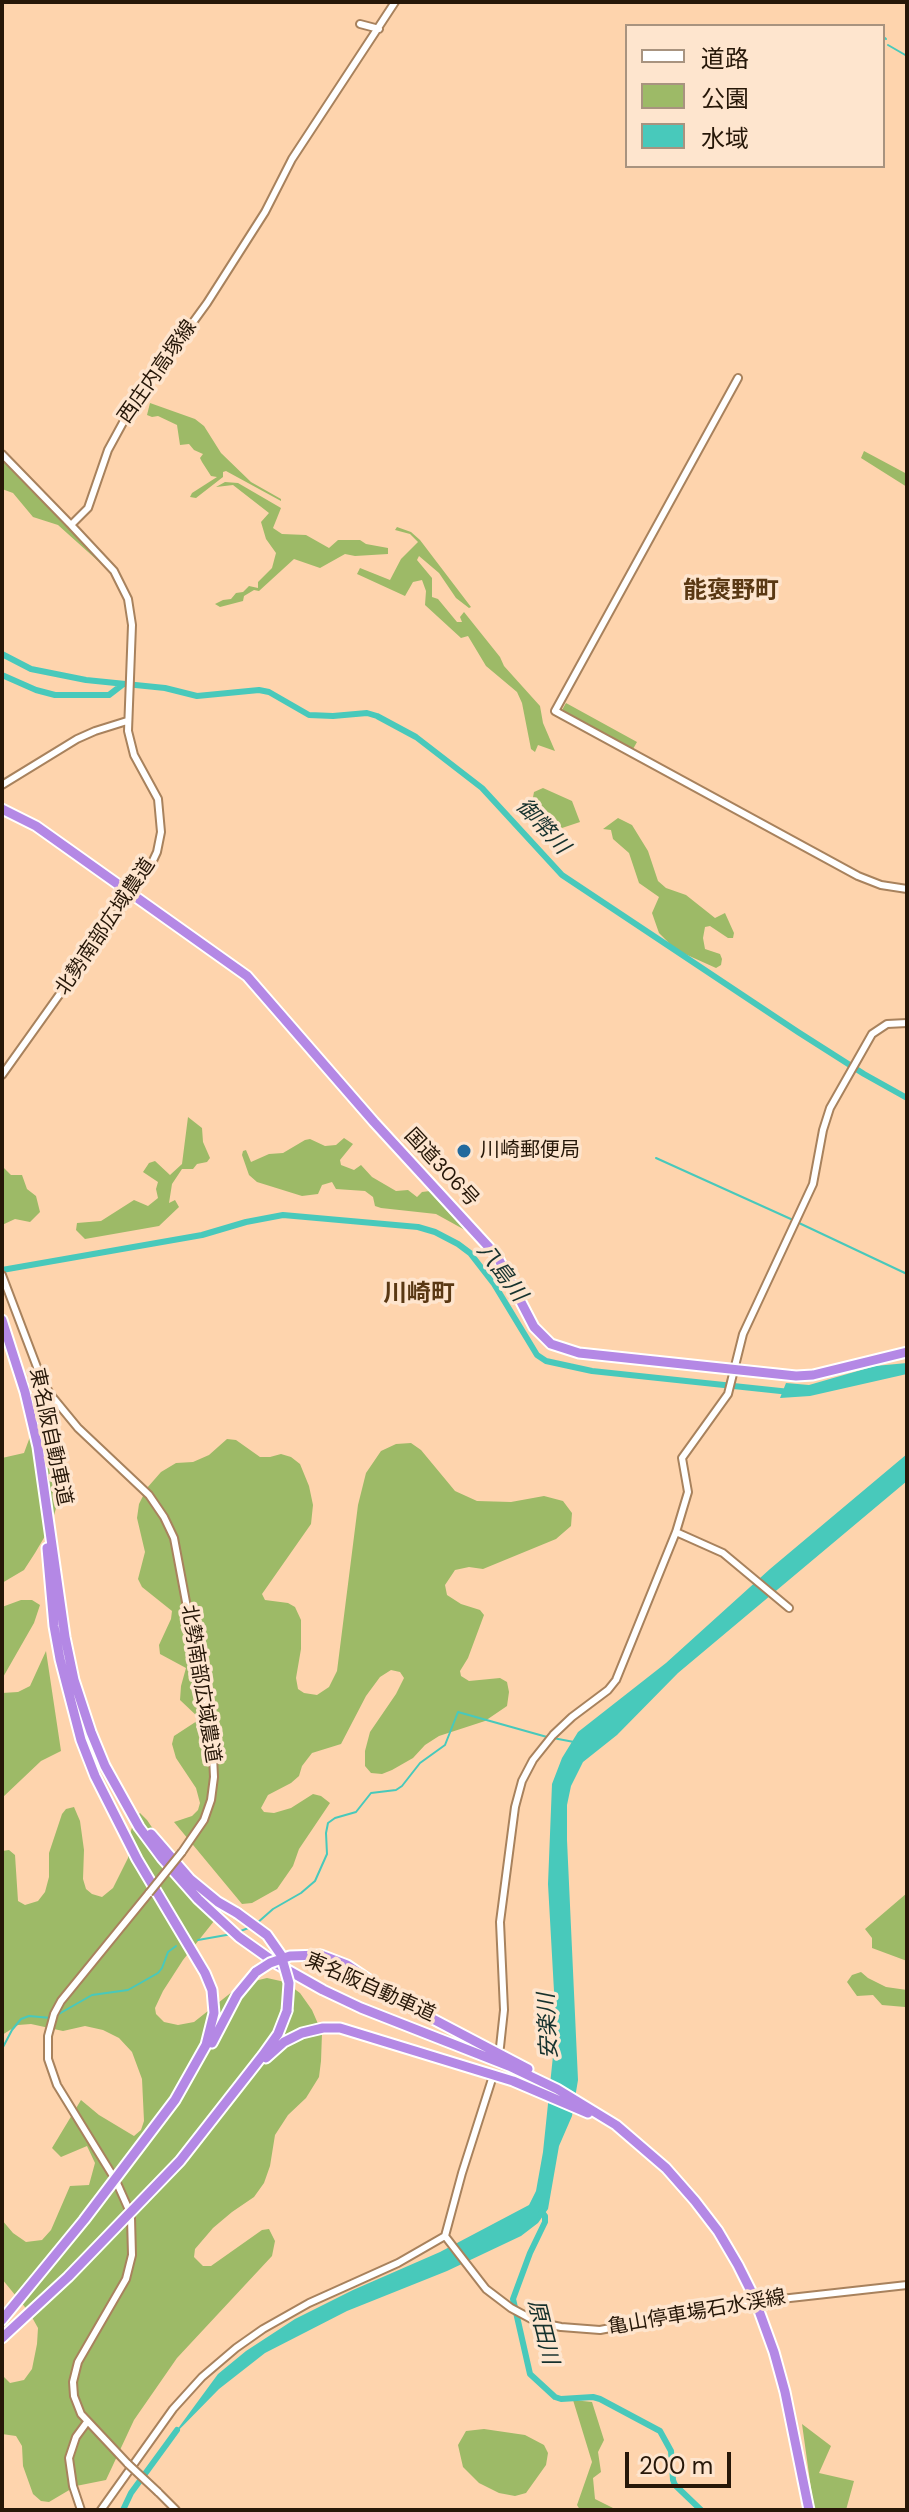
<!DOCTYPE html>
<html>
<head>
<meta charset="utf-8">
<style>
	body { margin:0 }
	#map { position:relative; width:909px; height:2512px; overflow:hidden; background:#fed4ad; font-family:"DM Sans","Noto Sans JP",sans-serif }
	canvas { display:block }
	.frame { position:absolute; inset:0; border:4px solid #261708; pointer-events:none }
	.legend { position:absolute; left:625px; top:24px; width:260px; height:144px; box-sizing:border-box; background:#fee5ce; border:2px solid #a8937f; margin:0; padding:10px 14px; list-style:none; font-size:24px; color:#261708 }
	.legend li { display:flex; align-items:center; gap:16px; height:40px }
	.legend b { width:40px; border:2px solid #a8937f }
	.scale { position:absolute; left:625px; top:2452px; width:106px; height:36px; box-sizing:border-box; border:4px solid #261708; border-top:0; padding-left:10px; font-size:24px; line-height:28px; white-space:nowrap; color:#261708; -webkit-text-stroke:6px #fee5ce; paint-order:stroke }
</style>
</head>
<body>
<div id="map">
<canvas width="909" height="2512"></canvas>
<div class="frame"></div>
<ul class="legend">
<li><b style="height:10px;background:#fff"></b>道路</li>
<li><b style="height:22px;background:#9dba67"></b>公園</li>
<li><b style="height:22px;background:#48c9bb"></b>水域</li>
</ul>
<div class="scale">200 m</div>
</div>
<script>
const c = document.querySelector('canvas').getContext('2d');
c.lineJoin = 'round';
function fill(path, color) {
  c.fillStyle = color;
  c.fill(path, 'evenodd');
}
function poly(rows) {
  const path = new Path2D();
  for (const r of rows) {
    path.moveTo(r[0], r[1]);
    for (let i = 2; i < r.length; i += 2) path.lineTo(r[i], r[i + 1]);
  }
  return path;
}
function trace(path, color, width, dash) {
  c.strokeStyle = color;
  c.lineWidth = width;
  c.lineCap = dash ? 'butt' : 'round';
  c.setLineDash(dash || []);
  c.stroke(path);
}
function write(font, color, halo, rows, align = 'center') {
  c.font = font + ' "DM Sans","Noto Sans JP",sans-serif';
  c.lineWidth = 7;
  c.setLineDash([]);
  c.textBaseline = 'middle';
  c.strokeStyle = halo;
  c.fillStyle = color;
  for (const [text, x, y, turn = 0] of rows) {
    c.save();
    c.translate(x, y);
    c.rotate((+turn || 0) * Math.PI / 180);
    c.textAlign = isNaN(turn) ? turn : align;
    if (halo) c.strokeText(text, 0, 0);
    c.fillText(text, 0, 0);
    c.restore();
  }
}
fill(poly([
	[150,403,195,419,204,426,221,453,251,482,281,499,281,501,226,471,223,472,223,477,196,498,190,497,192,493,217,477,211,476,202,462,200,458,203,454,194,450,189,444,180,445,177,425,158,416,152,417,147,415],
	[864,451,907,474,907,487,861,458],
	[2,460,107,566,107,569,58,525,33,517,13,493,2,489],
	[225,482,238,483,281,508,273,528,282,534,306,535,329,548,338,540,360,540,366,544,388,548,388,554,355,556,345,554,320,568,294,559,259,591,254,590,244,596,243,601,220,607,215,604,223,600,231,599,236,593,243,592,249,586,258,588,258,582,272,568,276,553,266,539,261,522,269,513,233,485,216,487],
	[397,527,411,532,420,540,471,607,469,608,456,598,439,573,419,556,417,560,432,578,432,597,438,599,457,622,462,622,460,617,464,612,500,657,504,666,540,706,543,723,555,751,538,745,535,752,531,749,522,703,517,692,486,666,468,636,461,638,425,605,426,591,422,580,413,582,405,596,357,574,360,568,390,580,401,559,418,542,410,534,395,530],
	[566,703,637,742,633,749,562,710],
	[543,788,572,801,580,822,559,829,555,833,547,833,537,828,530,819,530,813,534,792],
	[618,818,632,825,648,851,658,881,666,888,686,895,715,918,725,913,734,933,733,938,728,938,710,926,705,927,703,938,705,949,720,954,722,959,721,965,716,968,676,950,659,933,652,913,659,897,639,883,629,853,613,839,611,830,603,829],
	[188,1117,202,1128,203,1142,210,1158,207,1162,197,1164,193,1169,182,1169,172,1184,169,1203,175,1200,179,1207,159,1226,85,1239,76,1230,77,1223,101,1221,134,1200,148,1206,158,1198,156,1189,158,1182,143,1172,149,1163,155,1161,170,1175,182,1164],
	[344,1138,353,1144,340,1160,341,1165,354,1170,361,1165,372,1177,396,1191,408,1190,417,1197,422,1192,430,1191,474,1235,436,1214,381,1208,375,1206,373,1197,365,1191,336,1189,332,1182,322,1185,318,1194,302,1196,257,1182,249,1175,242,1155,243,1151,246,1150,251,1162,269,1154,283,1153,305,1140,310,1139,325,1146,336,1145],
	[2,1166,11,1175,22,1175,27,1189,36,1196,40,1212,30,1222,15,1219,2,1225],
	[46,1406,58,1501,51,1526,35,1553,24,1570,2,1583,2,1458,24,1453,41,1407],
	[227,1439,236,1440,260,1457,270,1457,281,1454,291,1457,300,1464,309,1486,313,1505,311,1524,262,1594,265,1600,288,1603,295,1607,301,1620,301,1649,296,1678,298,1689,304,1693,317,1695,329,1687,337,1671,358,1505,366,1473,381,1451,396,1444,411,1443,421,1450,455,1491,477,1501,511,1502,544,1496,563,1501,572,1513,571,1526,556,1539,483,1569,469,1567,455,1570,445,1585,447,1595,461,1604,480,1610,484,1615,468,1658,460,1671,461,1676,469,1681,500,1678,507,1682,509,1692,507,1706,485,1721,439,1736,425,1745,413,1758,392,1770,382,1774,371,1773,365,1766,365,1751,370,1732,396,1694,404,1678,400,1672,391,1670,380,1677,366,1696,341,1744,312,1753,302,1766,299,1776,291,1783,268,1795,261,1808,264,1812,274,1813,291,1808,313,1794,321,1796,330,1803,299,1849,293,1866,277,1889,252,1903,242,1904,174,1822,192,1816,198,1810,200,1803,196,1788,176,1758,172,1744,174,1736,197,1721,198,1717,180,1700,181,1686,186,1668,160,1654,159,1645,171,1619,172,1611,142,1587,138,1579,145,1552,137,1518,139,1504,147,1488,161,1472,176,1463,193,1462,209,1455],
	[21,1600,32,1600,40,1605,34,1623,2,1679,2,1607],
	[46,1651,61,1751,41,1761,2,1798,2,1693,18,1692,30,1686],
	[74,1807,80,1821,84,1850,83,1879,86,1889,92,1894,102,1897,113,1888,128,1858,130,1834,135,1818,140,1813,147,1820,174,1860,222,1911,183,1960,163,1991,155,2008,156,2014,164,2022,178,2025,194,2022,242,1984,267,1978,285,1982,300,1993,312,2010,322,2033,321,2061,319,2077,306,2098,288,2115,275,2135,270,2166,264,2183,254,2197,232,2212,213,2228,195,2249,194,2257,203,2266,211,2266,262,2230,269,2229,275,2241,272,2256,177,2358,134,2420,106,2480,76,2486,49,2502,41,2501,33,2494,23,2466,22,2446,16,2436,2,2434,2,2375,10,2383,24,2380,32,2369,37,2344,38,2328,29,2312,2,2279,2,2220,13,2233,26,2242,42,2240,51,2230,70,2186,89,2185,95,2163,87,2146,61,2157,52,2148,81,2100,99,2115,134,2136,141,2130,144,2121,142,2079,132,2052,119,2038,103,2030,85,2026,63,2031,31,2024,18,2025,2,2035,2,1851,9,1850,15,1855,18,1901,25,1905,38,1901,45,1892,49,1877,49,1853,62,1814,66,1809],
	[907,1893,907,1961,872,1948,872,1938,865,1929],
	[861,1972,868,1978,886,1987,907,1990,907,2012,905,2007,882,2005,873,1995,857,1996,847,1982,852,1975],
	[573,2400,592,2402,604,2440,598,2452,601,2472,593,2478,595,2499,617,2510,580,2510,577,2505,592,2462],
	[802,2424,831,2446,819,2473,854,2481,846,2510,814,2510],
	[484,2429,525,2435,544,2445,548,2453,546,2465,526,2493,515,2496,499,2493,479,2483,463,2467,458,2445,466,2431]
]), '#9dba67');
fill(poly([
	[907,1363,907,1374,810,1396,780,1398,786,1383,809,1385,875,1366],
	[907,1454,907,1481,678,1673,617,1735,583,1762,571,1786,567,1805,567,1840,578,2080,572,2116,559,2146,548,2209,538,2223,521,2236,447,2271,347,2311,265,2353,219,2389,171,2438,218,2374,246,2351,295,2319,353,2290,440,2252,529,2205,536,2191,543,2152,556,2027,548,1884,552,1784,562,1758,578,1732,666,1663,770,1569]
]), '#48c9bb');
trace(poly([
	[885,38,886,39],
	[888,45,907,56],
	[656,1158,793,1220],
	[799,1223,907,1274],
	[553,1738,574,1742],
	[256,1924,273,1909,301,1893,315,1881,327,1854,326,1833,328,1823,335,1818,356,1812,371,1793,396,1790,402,1786,420,1763,445,1745,458,1712,547,1737],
	[238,1932,251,1927],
	[198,1940,232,1934],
	[57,2015,92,1995,128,1990,158,1973,162,1968,168,1952,176,1946],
	[2,2049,12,2030,21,2019,29,2016,51,2018]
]), '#48c9bb', 2);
trace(poly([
	[2,654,31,669,86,680,165,688,197,696,259,690,269,692,309,715,333,716,367,713,377,716,416,737,482,788,562,875,798,1032,864,1074,907,1098],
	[2,675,36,690,55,695,109,695,122,685],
	[2,1270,202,1235,246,1222,283,1215,418,1227,435,1232,458,1244,470,1253,494,1284,537,1355,546,1361,592,1371,790,1392],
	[542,2212,545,2216,545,2222,530,2253,513,2299,530,2374,555,2397,561,2399,593,2397,600,2399,660,2431,671,2451,673,2480,675,2485,701,2510],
	[123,2510,131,2493,177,2430]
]), '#48c9bb', 6);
const secondary = poly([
	[360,24,379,29],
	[738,378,555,711,858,876,881,885,907,889],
	[2,454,71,525],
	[2,785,77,739,95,731,127,721],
	[2,1075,149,869,157,852,161,832,158,799,134,755,128,731,132,625,128,599,114,571,71,525,88,508,108,450,132,406,207,303,265,212,292,159,395,2],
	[2,1275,40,1375,50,1394,78,1428,149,1495,164,1517,174,1538,201,1682,213,1756,214,1777,211,1800,204,1820,182,1852],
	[676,1532,723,1553,789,1608],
	[500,2047,504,2010,500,1922,515,1807,522,1781,533,1760,553,1735,572,1717,608,1690,616,1680,676,1532,688,1492,682,1458,728,1394,743,1334,813,1184,823,1130,830,1108,872,1034,887,1024,907,1023],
	[113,2176,57,2085,48,2059,48,2036,54,2014,61,2001,149,1893],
	[117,2183,129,2210],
	[445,2236,462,2173,492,2079],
	[763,2301,907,2285],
	[128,2464,81,2414,74,2396,73,2382,78,2362,126,2279,132,2255,131,2218],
	[158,2492,176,2510],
	[81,2510,73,2486,69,2458,76,2437,87,2422],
	[101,2510,173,2409,202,2377,236,2348,263,2329,309,2303,398,2263,445,2236,486,2289,511,2308,537,2322,561,2327,600,2330,742,2303]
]);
const highway = poly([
	[2,809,36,826,247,976,374,1122,497,1256,534,1327,551,1344,579,1353,796,1376,813,1375,907,1352],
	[2,1320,25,1392,38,1447,65,1637,74,1680,91,1732,105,1766,139,1827,162,1858,198,1899,239,1937,277,1964,323,1990,361,2008,509,2066,557,2089,616,2125,666,2168,695,2201,718,2231,738,2265,754,2297,774,2352,785,2392,809,2510],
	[151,1834,190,1879,218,1902,237,1913],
	[321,1955,347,1965,408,2006,528,2069],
	[212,2043,237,1995,256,1972],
	[266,2058,284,2042,302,2033,323,2028,340,2028,513,2081,588,2113],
	[2,2320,84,2220,175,2100,206,2045,214,2013,212,1990,205,1973,137,1859,95,1776,81,1740,60,1659,54,1626,47,1548],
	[2,2338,68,2277,180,2161,263,2055,278,2034,287,2011]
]);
trace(secondary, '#a8825d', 10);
trace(highway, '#fff', 13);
trace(secondary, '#fff', 6);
trace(highway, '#b488e5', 9);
const secondaryBridge = poly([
	[149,1893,182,1852],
	[742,2303,763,2301],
	[128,2464,158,2492]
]);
const highwayBridge = poly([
	[237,1913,267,1935,281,1955,289,1983,287,2011],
	[256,1972,270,1963,290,1956,321,1955]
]);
trace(secondaryBridge, '#a8825d', 10, []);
trace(highwayBridge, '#fff', 13, []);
trace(secondaryBridge, '#fff', 6);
trace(highwayBridge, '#b488e5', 9);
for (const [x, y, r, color] of [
	[464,1151,8,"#21699d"]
]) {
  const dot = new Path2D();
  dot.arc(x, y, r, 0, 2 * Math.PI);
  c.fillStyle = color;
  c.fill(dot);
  trace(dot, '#fee5ce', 3);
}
write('20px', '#261708', '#fee5ce', [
	["西庄内高塚線",158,372,-55],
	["北勢南部広域農道",106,927,-56],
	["国道306号",441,1168,47],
	["東名阪自動車道",50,1437,78],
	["北勢南部広域農道",200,1684,81],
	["東名阪自動車道",370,1988,24],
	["亀山停車場石水渓線",697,2313,-10]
]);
write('20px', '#261708', '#fee5ce', [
	["川崎郵便局",480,1151]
], 'left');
write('italic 22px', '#15312d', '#fee5ce', [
	["御幣川",542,827,47],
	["八島川",501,1273,53],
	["安楽川",549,2026,-93],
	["原田川",542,2332,76]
]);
write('bold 24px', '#593813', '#fee5ce', [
	["能褒野町",731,592],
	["川崎町",419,1295]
]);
</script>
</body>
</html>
